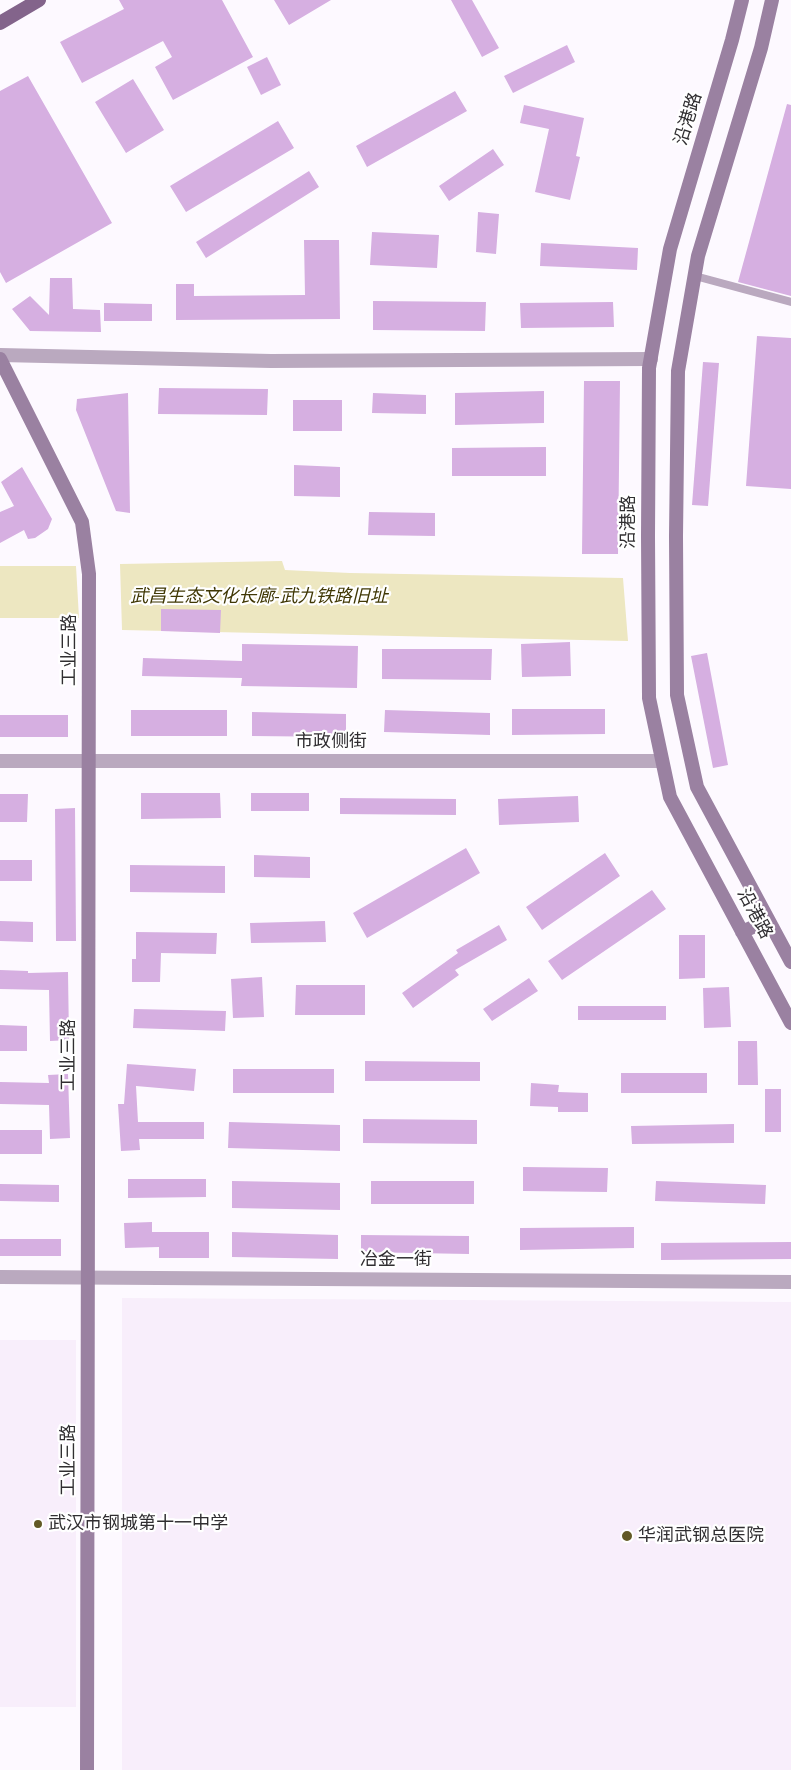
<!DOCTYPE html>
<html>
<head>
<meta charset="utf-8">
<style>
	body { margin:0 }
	canvas { display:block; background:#fdf9ff }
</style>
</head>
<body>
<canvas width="791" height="1770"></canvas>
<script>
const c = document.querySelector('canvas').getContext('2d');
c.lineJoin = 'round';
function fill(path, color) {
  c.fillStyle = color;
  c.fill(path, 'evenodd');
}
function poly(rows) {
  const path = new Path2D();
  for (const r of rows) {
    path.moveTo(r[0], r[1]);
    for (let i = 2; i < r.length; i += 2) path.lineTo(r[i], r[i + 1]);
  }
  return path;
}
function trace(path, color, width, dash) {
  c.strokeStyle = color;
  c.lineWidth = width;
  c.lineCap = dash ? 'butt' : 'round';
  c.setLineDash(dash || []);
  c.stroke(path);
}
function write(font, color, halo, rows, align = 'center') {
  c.font = font + ' "Source Serif 4","Noto Sans SC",serif';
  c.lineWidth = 4.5;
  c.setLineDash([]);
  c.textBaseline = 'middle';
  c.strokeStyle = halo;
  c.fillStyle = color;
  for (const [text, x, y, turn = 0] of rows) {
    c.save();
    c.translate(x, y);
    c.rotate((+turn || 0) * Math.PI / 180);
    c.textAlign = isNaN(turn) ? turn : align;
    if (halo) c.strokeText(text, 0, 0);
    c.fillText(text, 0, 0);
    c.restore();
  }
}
fill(poly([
	[122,1298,791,1302,791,1770,122,1770],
	[0,1340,76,1340,76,1707,0,1707]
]), '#f8eefb');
fill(poly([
	[282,561,285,570,350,573,623,578,628,641,122,630,120,564],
	[0,566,76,566,79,618,0,618]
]), '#ede7c1');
fill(poly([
	[119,0,222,0,253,57,173,100,155,67,172,57,163,41,82,83,60,42,124,9],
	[274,0,331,0,289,25],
	[451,0,472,0,499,48,482,57],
	[567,45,575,62,513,93,504,76],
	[267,57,281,85,261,95,247,67],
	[28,76,112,223,6,283,0,272,0,91],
	[133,79,164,130,126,153,95,102],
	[455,91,467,111,367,167,356,146],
	[787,104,791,105,791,296,738,282],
	[524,105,584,118,576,156,580,157,570,200,535,192,549,129,520,123],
	[278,121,294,148,186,212,170,186],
	[493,149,504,165,449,201,439,186],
	[309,171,319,187,206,258,196,242],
	[478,212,499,214,496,254,476,252],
	[372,232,439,235,437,268,370,265],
	[304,240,339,240,340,319,176,320,176,284,194,284,194,296,305,295],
	[541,243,638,248,637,270,540,266],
	[50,278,72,278,73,309,100,310,101,332,30,331,12,309,30,296,49,315],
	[373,301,486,302,485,331,373,330],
	[613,302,614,327,521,328,520,303],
	[104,303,152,304,152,321,104,321],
	[757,336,791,338,791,489,746,486],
	[703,362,719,363,708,506,692,505],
	[584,381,620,381,618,554,582,554],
	[159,388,268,389,267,415,158,414],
	[544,391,544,423,455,425,455,393],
	[128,393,130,513,116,511,76,410,77,399],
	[373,393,426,395,426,414,372,413],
	[293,400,342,400,342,431,293,431],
	[546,447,546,476,452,476,452,448],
	[294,465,340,467,340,497,294,496],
	[22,467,52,519,48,529,35,538,28,539,24,530,0,543,0,512,14,506,1,482],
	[369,512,435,513,435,536,368,535],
	[161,609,221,610,220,633,161,631],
	[570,642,571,676,522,677,521,644],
	[242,644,358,646,357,688,241,686,242,678,142,676,143,658,242,661],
	[382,649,492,649,491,680,382,679],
	[707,653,728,765,713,768,691,656],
	[512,709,605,709,605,734,512,735],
	[131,710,227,710,227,736,131,736],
	[385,710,490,713,490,735,384,732],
	[252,712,346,714,346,737,252,736],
	[0,715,68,715,68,737,0,737],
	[141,793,220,793,221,818,141,819],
	[251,793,309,793,309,811,251,811],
	[0,794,28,794,27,822,0,822],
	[578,796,579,822,499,825,498,799],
	[340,798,456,799,456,815,340,814],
	[75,808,76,941,56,941,55,809],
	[466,848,480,873,367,938,353,913],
	[605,853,620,876,542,930,526,907],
	[254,855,310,857,310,878,254,877],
	[0,860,32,860,32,881,0,881],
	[130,865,225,866,225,893,130,892],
	[652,890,666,909,562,980,548,961],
	[0,921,33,922,33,942,0,941],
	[325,921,326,942,251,943,250,923],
	[499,925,507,940,455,970,459,975,413,1008,402,993,458,953,456,950],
	[136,932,217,933,216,954,161,953,160,982,132,982,132,959,136,959],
	[679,935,705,935,705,978,679,979],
	[0,970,28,971,28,973,68,972,69,1040,50,1041,49,990,0,989],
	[262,977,264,1017,233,1018,231,979],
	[529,978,538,991,492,1021,483,1009],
	[296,985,365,985,365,1015,295,1015],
	[729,987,731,1027,704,1028,703,988],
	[578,1006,666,1006,666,1020,578,1020],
	[134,1009,226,1011,225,1031,133,1028],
	[0,1025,27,1026,27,1051,0,1051],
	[738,1041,757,1041,758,1085,738,1085],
	[365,1061,480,1062,480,1081,365,1081],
	[127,1064,196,1069,194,1091,136,1086,138,1122,204,1122,204,1139,139,1139,140,1150,121,1151,118,1104,124,1104],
	[233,1069,334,1069,334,1093,233,1093],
	[621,1073,707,1073,707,1093,621,1093],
	[68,1074,70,1138,50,1139,49,1105,0,1104,0,1082,49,1083,48,1075],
	[531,1083,559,1085,558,1092,588,1093,588,1112,558,1112,558,1107,530,1106],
	[765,1089,781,1089,781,1132,765,1132],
	[363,1119,477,1120,477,1144,363,1143],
	[229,1122,340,1125,340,1151,228,1148],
	[734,1124,734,1143,632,1144,631,1126],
	[0,1130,42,1130,42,1154,0,1154],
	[523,1167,608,1168,607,1192,523,1191],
	[128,1179,206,1179,206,1197,128,1198],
	[232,1181,340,1183,340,1210,232,1208],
	[371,1181,474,1181,474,1204,371,1204],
	[656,1181,766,1185,765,1204,655,1201],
	[0,1184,59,1185,59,1202,0,1201],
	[152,1222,152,1232,209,1232,209,1258,159,1258,159,1247,125,1248,124,1223],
	[634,1227,634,1248,520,1250,520,1228],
	[232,1232,338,1235,338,1259,232,1257],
	[361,1235,469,1236,469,1254,361,1252],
	[0,1239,61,1239,61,1256,0,1256],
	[791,1242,791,1259,661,1260,661,1243]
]), '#d6afe1');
trace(poly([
	[695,276,791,302]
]), '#baa9bf', 8);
trace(poly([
	[0,355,271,361,651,359],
	[0,761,662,761],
	[0,1277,791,1282]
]), '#baa9bf', 14);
trace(poly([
	[742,0,732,40,670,249,649,368,648,536,649,698,670,797,791,1023],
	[772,0,761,48,698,256,678,371,676,536,677,695,697,787,791,962],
	[0,359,82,522,89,574,87,1770],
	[742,932,768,920]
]), '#9a81a1', 14);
trace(poly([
	[0,23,39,0]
]), '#83648b', 14);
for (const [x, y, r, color] of [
	[38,1524,5,"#625925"],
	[627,1536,6,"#625925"]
]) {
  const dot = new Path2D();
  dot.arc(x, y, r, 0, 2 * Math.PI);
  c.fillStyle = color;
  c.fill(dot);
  trace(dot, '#fff', 2);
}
write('18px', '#302e31', '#fff', [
	["沿港路",689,119,-73],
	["沿港路",629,522,-90],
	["工业三路",70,650,-90],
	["市政侧街",331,742],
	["沿港路",754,914,62],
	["工业三路",69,1055,-90],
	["冶金一街",396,1260],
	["工业三路",69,1460,-90]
]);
write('italic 18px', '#403805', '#fff', [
	["武昌生态文化长廊-武九铁路旧址",259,597]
]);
write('18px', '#302e31', '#fff', [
	["武汉市钢城第十一中学",48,1524],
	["华润武钢总医院",638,1536]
], 'left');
</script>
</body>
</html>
